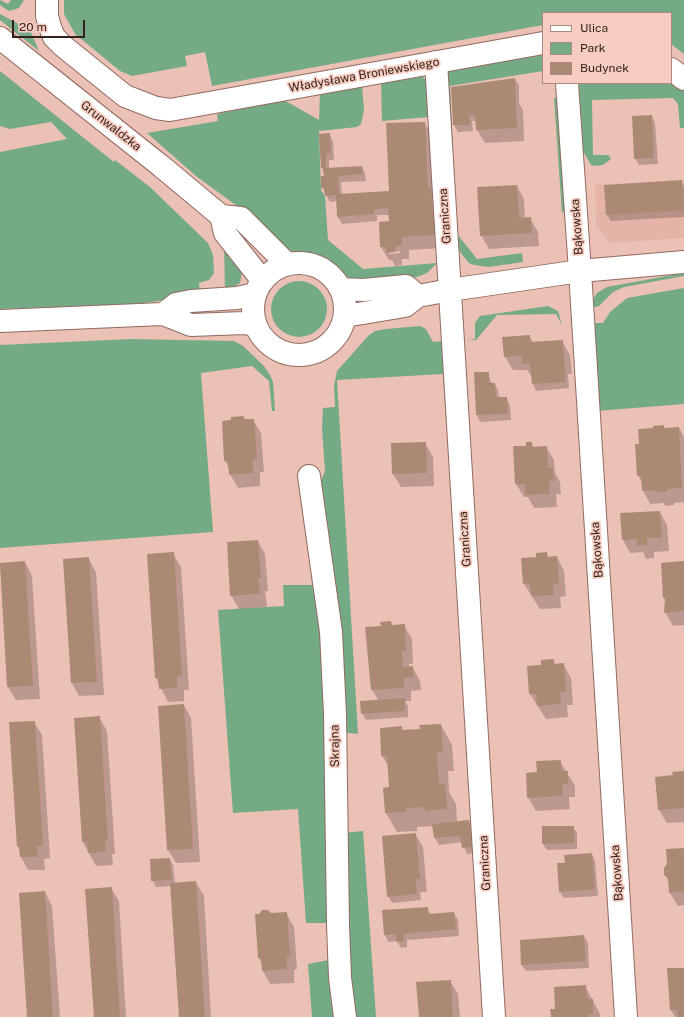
<!DOCTYPE html>
<html>
<head>
<meta charset="utf-8">
<style>
	body { margin:0 }
	#map { position:relative; width:684px; height:1017px; overflow:hidden; background:#ebc0b5; font-family:"Public Sans",sans-serif }
	canvas { display:block }
	.legend { position:absolute; left:542px; top:12px; width:130px; height:72px; box-sizing:border-box; background:#f8cdc1; border:1px solid #a98980; margin:0; padding:5px 7px; list-style:none; font-size:12px; color:#33231e }
	.legend li { display:flex; align-items:center; gap:8px; height:20px }
	.legend b { width:20px; border:1px solid #a98980 }
	.scale { position:absolute; left:12px; top:20px; width:73px; height:18px; box-sizing:border-box; border:2px solid #33231e; border-top:0; padding-left:5px; font-size:12px; line-height:14px; white-space:nowrap; color:#33231e; -webkit-text-stroke:3px #f8cdc1; paint-order:stroke }
</style>
</head>
<body>
<div id="map">
<canvas width="684" height="1017"></canvas>
<ul class="legend">
<li><b style="height:5px;background:#fff"></b>Ulica</li>
<li><b style="height:11px;background:#75aa87"></b>Park</li>
<li><b style="height:11px;background:#ab8a74"></b>Budynek</li>
</ul>
<div class="scale">20 m</div>
</div>
<script>
const c = document.querySelector('canvas').getContext('2d');
c.lineJoin = 'round';
function fill(path, color) {
  c.fillStyle = color;
  c.fill(path, 'evenodd');
}
function poly(rows) {
  const path = new Path2D();
  for (const r of rows) {
    if (r.length === 3) {
      path.moveTo(r[0] + r[2], r[1]);
      path.arc(r[0], r[1], r[2], 0, 2 * Math.PI);
      continue;
    }
    path.moveTo(r[0], r[1]);
    for (let i = 2; i < r.length; i += 2) path.lineTo(r[i], r[i + 1]);
  }
  return path;
}
function trace(path, color, width, dash) {
  c.strokeStyle = color;
  c.lineWidth = width;
  c.lineCap = dash ? 'butt' : 'round';
  c.setLineDash(dash || []);
  c.stroke(path);
}
function write(font, color, halo, rows, align = 'center') {
  c.font = font + ' "Public Sans",sans-serif';
  c.lineWidth = 3.5;
  c.setLineDash([]);
  c.textBaseline = 'middle';
  c.strokeStyle = halo;
  c.fillStyle = color;
  for (const [text, x, y, turn = 0] of rows) {
    c.save();
    c.translate(x, y);
    c.rotate((+turn || 0) * Math.PI / 180);
    c.textAlign = isNaN(turn) ? turn : align;
    if (halo) c.strokeText(text, 0, 0);
    c.fillText(text, 0, 0);
    c.restore();
  }
}
fill(poly([
	[684,180,684,238,610,243,596,226,595,185]
]), '#e6b4a7');
fill(poly([
	[0,0,8,4,11,0,24,0,19,8,9,11,0,5],
	[64,0,684,0,684,54,671,44,671,13,543,13,543,25,212,86,205,52,185,56,187,66,132,76,120,71,75,34,64,14],
	[0,14,30,30,39,51,0,20],
	[541,55,543,55,543,71,450,86,453,150,450,151,447,76,449,72,452,70,462,68],
	[0,71,114,162,115,160,150,187,208,243,213,255,214,273,209,280,199,283,200,294,139,304,0,309,0,152,67,139,51,122,10,129,0,126],
	[417,76,423,77,427,82,429,117,382,121,381,82],
	[671,82,684,91,684,128,680,128,678,104,673,98,592,100,593,155,608,155,611,159,603,165,594,166,591,165,583,151,578,83],
	[362,86,364,110,361,124,357,127,319,131,321,190,325,196,328,240,363,269,437,263,427,273,417,277,368,283,351,279,325,260,294,252,284,248,241,209,196,176,147,133,218,121,217,114,284,100,319,120,320,93],
	[561,97,567,208,562,213,554,98],
	[456,235,458,235,477,259,522,253,523,262,489,267,474,265,469,263,460,252],
	[224,242,243,267,240,283,225,292],
	[684,273,684,276,624,287,613,292,599,306,592,308,592,301,597,293,607,287],
	[299,309,28],
	[684,288,684,404,596,411,593,323,603,323,610,312,627,298],
	[548,306,558,311,562,325,556,314,497,315,476,340,467,340,475,339,475,323,480,316],
	[420,326,426,329,433,342,444,341,449,421,446,421,443,374,337,380,358,734,341,732,317,491,325,471,322,428,323,408,335,407,334,386,337,371,369,335,375,331,386,329],
	[131,339,234,341,243,346,264,366,270,375,273,382,275,411,272,411,269,381,252,366,201,373,213,532,0,548,0,345],
	[283,585,314,585,326,638,325,780,331,923,306,923,298,809,233,813,218,610,284,606],
	[363,831,376,1017,354,1017,348,968,343,833],
	[329,960,339,1017,312,1017,308,964]
]), '#75aa87');
fill(poly([
	[515,79,519,85,519,103,523,110,524,141,485,143,477,130,476,121,472,121,473,131,458,132,454,125,452,88],
	[652,116,655,123,658,164,639,165,635,158],
	[425,123,432,137,442,248,409,250,409,259,402,259,402,265,395,266,392,260,389,260,381,247,390,222,389,215,377,215,377,221,342,224,338,217,337,201,330,202,322,187,325,177,322,168,320,135,329,134,333,141,334,160,329,160,329,169,362,167,365,174,366,181,341,182,342,195,390,192],
	[400,251,400,253,389,254,389,252],
	[681,181,684,186,684,217,611,221,607,215],
	[517,186,524,199,525,219,530,218,538,232,539,246,489,249,481,235],
	[529,336,534,343,562,341,570,355,572,374,568,374,569,388,536,391,533,384,532,377,527,370,513,370,505,357,504,338],
	[475,373,488,373,492,384,495,384,498,390,499,398,506,398,510,405,511,420,480,422,477,415],
	[244,417,245,420,253,420,261,433,264,472,260,472,260,486,238,488,230,474,229,468,225,461,232,421],
	[663,426,665,429,679,428,684,437,684,502,674,503,674,505,665,506,664,503,650,504,643,490,642,483,638,475,640,445,654,429],
	[425,443,433,457,434,486,401,487,393,474],
	[531,443,534,447,546,447,554,460,555,473,560,482,561,494,556,494,557,507,534,508,528,497,524,497,516,484,527,447],
	[660,512,667,525,669,551,654,552,654,558,646,559,643,552,630,553,623,540],
	[258,541,265,554,268,591,265,591,267,607,239,609,231,595],
	[173,553,181,567,189,690,184,690,184,701,168,702,156,678],
	[547,553,549,558,557,557,564,571,566,596,560,597,561,608,540,609,524,584,522,559,537,558],
	[88,558,96,572,104,695,79,696,72,683],
	[25,562,32,576,40,699,16,700,8,687,0,564],
	[684,562,684,625,673,626,665,612,666,602,664,598,662,563],
	[390,622,393,626,404,625,412,639,413,664,409,664,409,668,413,668,420,681,421,690,411,691,411,701,405,701,408,706,408,717,366,720,362,713,379,701,372,690,382,627],
	[553,661,556,665,563,664,571,678,573,705,567,705,568,717,546,719,530,694,528,667,542,666],
	[184,705,191,718,200,862,176,863,168,850,159,707],
	[99,717,107,731,115,854,112,854,113,865,96,866,83,842,75,719],
	[34,722,42,735,50,858,44,859,45,870,28,870,21,857,18,846],
	[441,725,452,745,454,771,448,771,449,792,456,804,457,822,469,821,472,827,475,853,467,854,462,842,439,845,435,838,434,826,417,827,417,831,397,832,386,813,390,788,389,767,382,756,401,727,403,731,421,730],
	[560,761,575,786,575,797,569,797,570,809,536,811,528,797,538,773],
	[684,772,684,822,667,823,659,810,656,778,674,776],
	[573,827,577,833,577,849,547,850,543,844],
	[415,834,423,847,427,892,420,892,421,900,392,903,388,896],
	[684,849,684,905,678,906,670,893,669,882,665,874],
	[592,854,595,861,598,896,564,898,560,892,566,864],
	[170,859,173,865,175,884,196,882,204,896,211,1017,180,1017,171,886,156,887,152,880],
	[111,888,119,901,126,1017,95,1017],
	[45,892,52,906,60,1017,28,1017],
	[427,908,431,915,454,913,458,920,459,936,407,940,407,947,401,948,397,941,388,942,385,935,383,911],
	[286,913,294,927,297,969,294,970,294,983,270,984,263,971,262,965,259,958,271,914],
	[584,936,588,943,589,968,526,971,522,965],
	[684,969,684,1017,675,1017,671,1010],
	[450,981,458,994,460,1017,420,1017],
	[585,986,600,1014,600,1017,552,1017,556,1010]
]), '#0003');
fill(poly([
	[515,78,517,128,476,130,475,115,469,115,470,125,453,125,451,87],
	[652,115,654,158,634,159,632,116],
	[425,122,428,188,431,188,435,235,402,237,402,245,395,246,395,252,387,253,386,247,380,247,379,222,389,221,388,208,374,209,374,214,337,217,336,195,325,196,324,188,321,188,321,176,324,176,323,168,321,168,319,134,330,133,331,153,326,154,326,168,362,166,363,174,338,176,339,194,389,191,386,123],
	[682,180,684,210,606,215,604,185],
	[517,185,519,218,531,217,532,233,480,236,477,187],
	[530,335,530,342,563,340,566,382,532,384,530,363,522,364,522,356,504,357,502,337],
	[474,372,489,372,489,383,495,383,496,397,507,397,508,414,476,415],
	[244,416,244,419,254,419,257,459,253,459,253,473,229,475,228,461,224,461,222,421,231,420,231,417],
	[664,425,664,428,679,427,682,488,667,489,667,492,656,492,656,490,642,491,641,476,637,476,635,444,639,444,638,429,653,428,653,426],
	[426,442,427,473,392,474,391,443],
	[526,442,532,442,532,447,547,446,548,468,553,468,554,480,549,481,550,494,525,495,525,484,515,484,513,446,526,446],
	[660,511,662,538,647,538,647,545,637,546,637,539,622,540,620,513],
	[258,540,261,578,258,578,260,594,230,596,227,542],
	[174,552,182,676,177,677,177,688,159,689,158,678,155,678,147,554],
	[547,552,547,557,557,556,559,583,553,584,554,595,531,596,530,584,523,584,521,558,536,557,536,553],
	[89,557,97,682,71,683,63,559],
	[25,561,33,686,7,687,0,563],
	[684,561,684,611,664,613,665,598,663,598,661,563],
	[391,621,392,625,405,624,406,651,402,651,403,667,413,666,414,677,404,678,404,688,371,690,365,627,381,626,380,622],
	[554,659,554,664,564,663,566,691,560,692,561,704,537,706,536,694,529,694,527,666,541,665,541,660],
	[405,698,405,711,361,714,360,701],
	[184,704,193,849,167,850,158,706],
	[100,716,108,841,105,841,106,852,88,853,87,842,82,842,74,718],
	[35,721,43,845,37,846,38,857,20,857,19,846,17,847,9,722],
	[441,724,443,752,437,752,439,784,445,784,447,809,425,811,425,807,406,808,406,812,385,813,383,788,389,787,387,756,381,756,380,728,402,726,402,730,420,729,419,725],
	[561,760,561,771,568,771,568,784,562,784,563,796,527,798,526,773,537,772,536,761],
	[684,771,684,808,658,810,655,777,673,775,672,772],
	[469,820,472,847,462,848,460,836,434,838,432,824],
	[542,826,574,826,574,843,542,844],
	[416,833,420,879,416,879,417,894,387,897,382,836],
	[684,848,684,890,683,892,669,893,668,878,664,875,664,868,667,864,666,849],
	[592,853,595,889,559,892,557,863,565,863,564,855],
	[170,858,172,880,151,881,150,859],
	[196,881,205,1017,179,1017,170,883],
	[112,887,120,1017,94,1017,85,889],
	[45,891,53,1017,27,1017,19,893],
	[428,907,428,914,454,912,456,929,404,934,404,941,396,942,396,934,384,935,382,910],
	[262,910,268,910,271,913,287,912,290,956,287,957,287,969,262,971,261,958,258,958,255,914,259,914],
	[584,935,586,961,521,965,520,940],
	[667,968,684,968,684,1017,678,1017,677,1010,670,1010],
	[451,980,453,1017,419,1017,416,982],
	[586,985,587,999,593,999,593,1014,588,1015,589,1017,551,1017,550,1009,555,1009,554,987]
]), '#ab8a74');
const street = poly([
	[47,0,47,16,50,27,54,37,63,46,125,96,156,108,170,110,543,43],
	[436,62,494,1017],
	[671,69,684,79],
	[567,83,580,271,626,1017],
	[309,476,331,632,335,714,338,924,340,978,345,1017]
]);
const secondary = poly([
	[0,38,161,166,221,216,241,218,287,264],
	[221,216,225,233,262,280],
	[299,309,46],
	[341,289,363,290,406,286,418,296],
	[163,314,176,304,191,301,237,298,255,294],
	[345,316,405,306,418,296,450,290,580,271,684,262],
	[0,321,163,314,191,325,244,323,255,325]
]);
trace(street, '#916a60', 24);
trace(secondary, '#916a60', 24);
trace(street, '#fff', 22);
trace(secondary, '#fff', 22);
write('12px', '#33231e', '#f8cdc1', [
	["Władysława Broniewskiego",364,75,-10],
	["Grunwaldzka",111,126,38],
	["Graniczna",445,216,-94],
	["Bąkowska",577,227,-94],
	["Graniczna",465,539,-94],
	["Bąkowska",597,550,-94],
	["Skrajna",335,746,-91],
	["Graniczna",485,863,-93],
	["Bąkowska",617,873,-94]
]);
</script>
</body>
</html>
